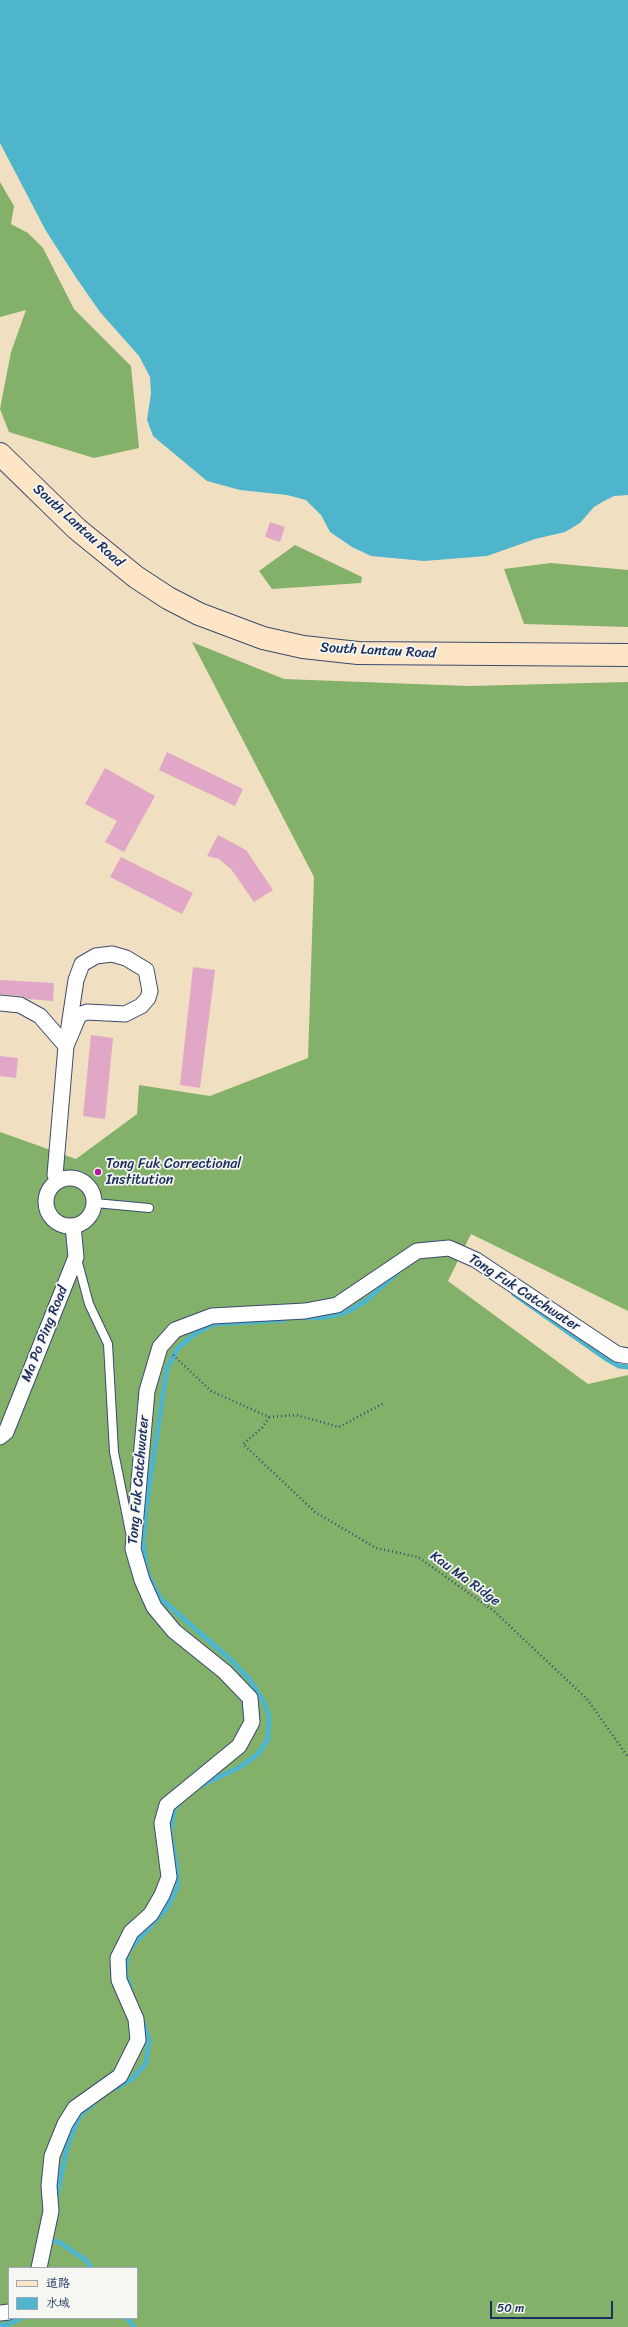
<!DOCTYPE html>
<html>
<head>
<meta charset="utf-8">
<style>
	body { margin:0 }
	#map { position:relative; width:628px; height:2327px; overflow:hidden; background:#f0e0c1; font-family:Sriracha,"LXGW WenKai TC",sans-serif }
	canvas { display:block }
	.legend { position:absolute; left:8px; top:2267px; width:130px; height:52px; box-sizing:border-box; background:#f6f6f2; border:1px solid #9ea6b7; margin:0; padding:5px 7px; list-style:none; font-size:12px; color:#1b2f5e }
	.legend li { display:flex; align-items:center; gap:8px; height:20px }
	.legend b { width:20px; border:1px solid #9ea6b7 }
	.scale { position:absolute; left:490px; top:2301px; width:123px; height:18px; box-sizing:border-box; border:2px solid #1b2f5e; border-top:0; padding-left:5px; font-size:12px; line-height:14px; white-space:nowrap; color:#1b2f5e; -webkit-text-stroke:3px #f6f6f2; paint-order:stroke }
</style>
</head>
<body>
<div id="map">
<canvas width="628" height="2327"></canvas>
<ul class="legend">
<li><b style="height:5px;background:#fde5c5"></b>道路</li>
<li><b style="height:11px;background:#4eb5cd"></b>水域</li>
</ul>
<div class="scale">50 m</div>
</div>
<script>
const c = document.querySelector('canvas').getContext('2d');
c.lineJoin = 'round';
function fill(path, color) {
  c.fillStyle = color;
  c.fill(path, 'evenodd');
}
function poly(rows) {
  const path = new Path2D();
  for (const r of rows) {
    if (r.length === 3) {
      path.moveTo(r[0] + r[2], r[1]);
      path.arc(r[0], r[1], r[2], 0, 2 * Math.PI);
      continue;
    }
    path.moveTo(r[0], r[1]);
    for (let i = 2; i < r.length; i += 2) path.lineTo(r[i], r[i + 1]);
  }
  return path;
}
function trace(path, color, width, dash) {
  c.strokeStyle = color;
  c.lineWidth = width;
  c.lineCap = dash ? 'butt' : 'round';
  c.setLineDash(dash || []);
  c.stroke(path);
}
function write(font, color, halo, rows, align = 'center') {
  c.font = font + ' Sriracha,sans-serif';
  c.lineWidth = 3.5;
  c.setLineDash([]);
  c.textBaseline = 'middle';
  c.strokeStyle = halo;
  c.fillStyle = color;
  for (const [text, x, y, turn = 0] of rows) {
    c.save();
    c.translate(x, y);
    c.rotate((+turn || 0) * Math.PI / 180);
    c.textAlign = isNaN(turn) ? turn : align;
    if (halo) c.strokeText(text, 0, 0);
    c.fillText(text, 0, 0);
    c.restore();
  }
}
fill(poly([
	[0,182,14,206,11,224,28,233,43,248,74,309,131,366,139,448,94,458,9,432,0,409,11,352,26,310,0,317],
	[295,545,362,577,361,583,272,589,259,571],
	[551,563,628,570,628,627,524,624,504,569],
	[192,642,284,679,468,686,628,682,628,1311,471,1234,448,1281,588,1384,628,1375,628,2327,0,2327,0,1132,76,1159,137,1114,139,1085,210,1096,308,1058,314,877],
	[9,2268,137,2268,137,2318,9,2318]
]), '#84b16a');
fill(poly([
	[0,0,628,0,628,495,614,496,604,501,594,507,580,523,565,532,535,539,487,556,424,561,371,556,352,547,330,532,321,515,306,500,287,495,240,490,207,481,153,436,147,420,151,393,150,377,139,356,100,312,77,279,46,231,0,143]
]), '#4eb5cd');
trace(poly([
	[514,1294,605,1358,619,1366,628,1367],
	[302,1318,326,1317,347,1312,366,1301,399,1271],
	[198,1787,240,1767,258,1754,268,1739,269,1716,264,1702,250,1680,232,1661,160,1598,147,1572,143,1540,147,1501,167,1368,178,1348,196,1333,214,1324,284,1320],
	[131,1990,125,1973,128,1951,167,1908,178,1886,176,1863,170,1832,175,1807,179,1804],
	[114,2089,132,2079,146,2063,149,2039,142,2020],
	[56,2199,68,2144,80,2115,94,2103],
	[46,2240,59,2242,87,2261,91,2268],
	[127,2318,134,2327],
	[0,2325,7,2325,21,2318]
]), '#4eb5cd', 5);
fill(poly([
	[270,522,285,527,280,542,265,537],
	[167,752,243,789,235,806,159,770],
	[105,768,155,796,124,852,105,842,117,821,85,804],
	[218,835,246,850,273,890,254,902,231,869,219,859,207,856],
	[121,857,193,893,182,914,110,877],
	[193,967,215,970,200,1088,180,1085],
	[0,980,54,983,53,1001,28,999,21,996,0,994],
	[91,1035,113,1038,105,1119,83,1116],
	[0,1056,18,1058,16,1078,0,1076]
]), '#e0a7c7');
const service = poly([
	[95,1203,149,1208],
	[77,1259,89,1304,108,1344,114,1452,130,1532]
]);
const minor = poly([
	[0,1003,20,1005,40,1016,66,1046],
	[70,1202,24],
	[58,1181,55,1175,66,1046,76,980,82,964,96,956,112,954,126,958,146,970,150,991,148,998,141,1006,125,1014,87,1012,79,1015,66,1046],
	[0,1437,6,1432,76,1257,73,1226],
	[39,2268,51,2211,49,2186,52,2156,65,2124,75,2108,120,2076,138,2040,136,2019,119,1980,118,1958,131,1932,151,1914,162,1895,169,1877,162,1823,167,1805,239,1746,252,1722,250,1698,225,1672,174,1631,154,1607,142,1580,133,1549,147,1391,160,1347,175,1330,212,1316,305,1311,337,1305,417,1251,449,1248,476,1260,617,1354,628,1356],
	[0,2313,9,2312]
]);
const secondary = poly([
	[0,454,77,529,136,577,168,598,199,614,263,638,303,647,358,653,628,655]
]);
trace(service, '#3b4a6d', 10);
trace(minor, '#3b4a6d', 17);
trace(secondary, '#3b4a6d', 24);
trace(poly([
	[173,1355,211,1391,269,1417,262,1428,243,1444,315,1512,376,1548,418,1557,494,1611,587,1699,628,1757],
	[269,1417,296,1415,339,1427,384,1403]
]), '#3b4a6d', 2.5, [1, 3]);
trace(service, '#fff', 8);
trace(minor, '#fff', 15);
trace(secondary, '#fde5c5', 22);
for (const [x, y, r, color] of [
	[98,1172,4,"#b5179e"]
]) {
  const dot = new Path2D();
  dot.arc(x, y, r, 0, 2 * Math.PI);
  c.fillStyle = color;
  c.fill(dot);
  trace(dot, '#f6f6f2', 1.5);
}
write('14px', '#1b2f5e', '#f6f6f2', [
	["South Lantau Road",78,526,42],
	["South Lantau Road",378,651,3],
	["Tong Fuk Catchwater",524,1293,33],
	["Ma Po Ping Road",45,1334,-68],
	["Tong Fuk Catchwater",139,1480,-85],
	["Kau Ma Ridge",465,1579,36]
]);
write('14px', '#1b2f5e', '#f6f6f2', [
	["Tong Fuk Correctional",106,1164],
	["Institution",106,1180]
], 'left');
</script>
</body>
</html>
